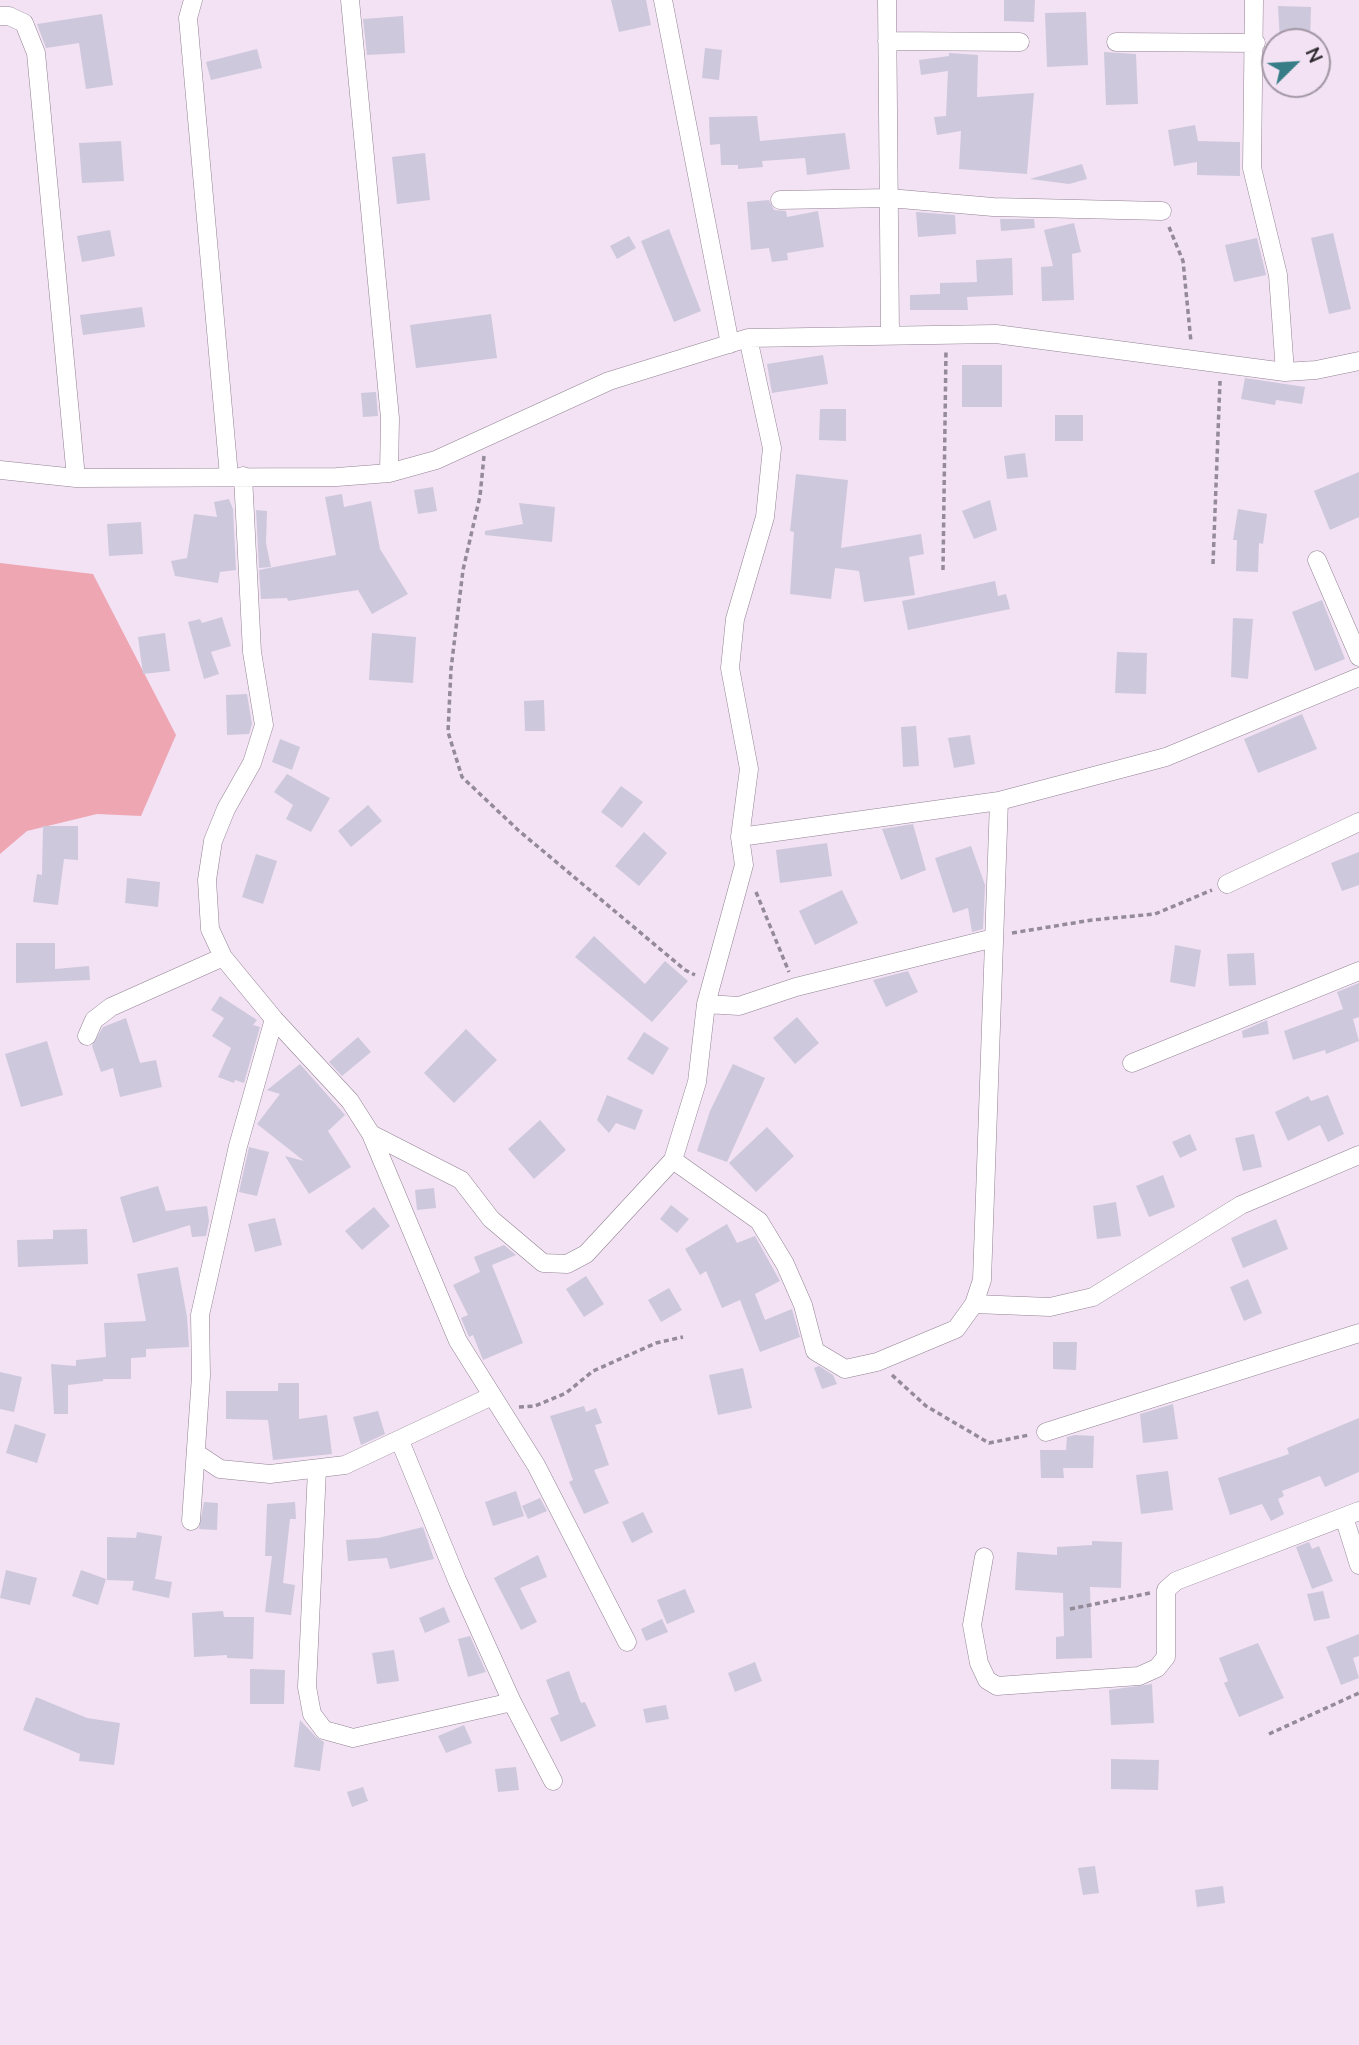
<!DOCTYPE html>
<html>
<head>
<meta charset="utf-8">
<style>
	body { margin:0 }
	#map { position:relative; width:1359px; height:2045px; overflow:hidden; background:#f2e2f4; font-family:"Nunito Sans",sans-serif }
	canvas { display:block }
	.north { position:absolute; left:1261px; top:28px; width:70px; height:70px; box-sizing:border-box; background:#f2e2f4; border:2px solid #a397a4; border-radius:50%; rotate:66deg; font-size:19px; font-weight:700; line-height:28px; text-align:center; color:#2c272d }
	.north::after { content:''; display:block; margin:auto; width:24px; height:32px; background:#367d87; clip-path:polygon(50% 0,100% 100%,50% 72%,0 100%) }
</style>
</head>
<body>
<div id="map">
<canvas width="1359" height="2045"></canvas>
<div class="north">N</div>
</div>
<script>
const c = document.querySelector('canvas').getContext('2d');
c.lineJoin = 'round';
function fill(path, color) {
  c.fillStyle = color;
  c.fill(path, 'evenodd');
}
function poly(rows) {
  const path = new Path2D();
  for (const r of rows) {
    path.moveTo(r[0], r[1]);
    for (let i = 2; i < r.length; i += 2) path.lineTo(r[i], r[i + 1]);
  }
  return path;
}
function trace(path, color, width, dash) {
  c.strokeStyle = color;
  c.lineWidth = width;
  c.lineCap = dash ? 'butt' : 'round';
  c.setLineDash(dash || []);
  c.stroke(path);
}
fill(poly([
	[0,563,93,574,176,735,141,816,97,814,27,831,0,854]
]), '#efa6b3');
fill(poly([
	[611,0,646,0,651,25,619,32],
	[1004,0,1035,0,1034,22,1004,21],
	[1278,6,1311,7,1310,42,1280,42],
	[1086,12,1088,65,1047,67,1045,13],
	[102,14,113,85,86,89,79,43,46,48,37,24],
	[403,16,405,53,367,55,363,19],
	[705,48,722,50,719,80,702,78],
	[257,49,262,68,211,80,206,62],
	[1104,52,1136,54,1138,104,1106,105],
	[949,53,978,55,977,97,1034,93,1027,174,959,169,961,131,937,135,934,117,946,116,948,71,921,75,919,60,949,56],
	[757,116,760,141,845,133,850,169,807,175,805,158,762,161,763,167,738,169,738,165,721,165,720,144,710,145,709,117],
	[1195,125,1198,141,1240,142,1240,176,1197,175,1197,162,1174,166,1168,130],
	[121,141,124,181,82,183,79,143],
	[425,153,430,200,397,204,392,157],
	[1082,164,1087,179,1069,184,1030,179],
	[769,200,774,210,786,211,787,217,818,211,824,247,787,253,788,260,772,262,769,248,751,250,747,202],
	[916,212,955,215,956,234,918,237],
	[1000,219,1034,219,1035,228,1001,231],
	[1074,223,1081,252,1072,254,1074,300,1042,301,1041,267,1053,266,1044,230],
	[669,229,701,311,674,322,641,241],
	[110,230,115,256,82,262,77,236],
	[1333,233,1351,309,1329,314,1311,238],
	[629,236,636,248,617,259,610,246],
	[1257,238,1266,275,1234,282,1225,245],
	[1012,258,1013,295,967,297,968,310,910,310,910,295,940,294,940,283,977,282,976,260],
	[142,307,145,327,83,335,80,315],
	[491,314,497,358,416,368,410,325],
	[823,355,828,384,772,393,767,364],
	[962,365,1002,365,1002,407,962,407],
	[1245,378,1305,387,1302,404,1276,400,1275,405,1241,399],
	[376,392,378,416,363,417,361,393],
	[820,409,846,409,846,441,819,440],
	[1055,415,1083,415,1083,441,1055,441],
	[1025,453,1028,477,1007,479,1004,456],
	[1359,472,1359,517,1330,530,1314,491],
	[796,474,848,480,841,548,921,534,924,554,909,557,915,595,864,602,859,571,835,568,831,599,790,594,794,532,790,531],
	[433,487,437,511,418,514,414,490],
	[342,494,344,507,371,501,380,549,408,594,372,614,358,590,288,601,287,598,261,599,259,570,336,555,325,497],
	[229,499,233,509,236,570,220,572,218,583,175,576,171,561,187,558,194,514,217,517,214,502],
	[990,500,997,530,974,539,962,511],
	[519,503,555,507,552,542,485,535,485,531,523,524],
	[1238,509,1267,514,1263,544,1259,543,1258,572,1236,571,1237,540,1233,540],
	[256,510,267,511,266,543,271,567,259,568],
	[141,522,143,554,109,556,107,524],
	[995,581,998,596,1006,594,1010,609,908,630,902,601],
	[1322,600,1345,659,1315,671,1292,612],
	[222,617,231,646,211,652,219,674,204,679,188,622,200,619,202,623],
	[1233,618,1253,619,1248,679,1231,677],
	[165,633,170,671,143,674,138,637],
	[372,633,416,637,413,683,369,680],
	[1117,652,1147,653,1146,694,1115,693],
	[247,694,252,724,249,734,227,735,226,695],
	[544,700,545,731,525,731,524,701],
	[1302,714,1317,749,1258,773,1244,739],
	[916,726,919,766,903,767,901,727],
	[970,735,975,764,954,768,948,738],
	[280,739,300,747,292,770,272,762],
	[287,774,330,798,311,832,286,819,293,805,274,792],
	[621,786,643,802,622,828,601,812],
	[368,805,382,821,351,847,338,831],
	[913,824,926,870,901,880,882,829],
	[43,826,78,826,78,860,64,859,58,905,33,902,37,874,42,875],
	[644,832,667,853,639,886,615,866],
	[827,843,832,876,780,883,776,850],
	[971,846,985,885,983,929,972,932,968,908,953,913,935,858],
	[1359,852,1359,885,1342,891,1331,863],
	[256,854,277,861,263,904,242,897],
	[127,878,160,882,158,907,125,903],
	[842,890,858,923,815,945,799,911],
	[594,936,645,984,665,961,688,981,652,1022,575,957],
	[16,943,55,943,55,969,89,966,90,980,16,983],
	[1175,945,1201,950,1195,987,1170,982],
	[1254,953,1256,985,1229,986,1227,954],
	[908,971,918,992,886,1007,873,980],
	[1359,983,1359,1017,1353,1019,1359,1041,1326,1054,1325,1050,1293,1060,1284,1031,1343,1009,1337,992],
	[220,996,257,1020,253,1025,260,1027,244,1083,235,1080,234,1083,218,1077,231,1048,212,1036,224,1018,211,1010],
	[797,1017,819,1043,795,1064,773,1038],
	[126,1018,140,1063,156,1060,162,1087,120,1097,113,1068,101,1072,92,1046,103,1027],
	[1267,1020,1269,1034,1243,1038,1242,1031],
	[466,1029,497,1060,454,1103,424,1073],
	[644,1032,669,1048,653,1075,627,1059],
	[358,1037,371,1052,342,1076,329,1062],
	[47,1041,63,1095,21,1107,5,1054],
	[300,1064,345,1115,328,1131,351,1167,309,1194,285,1156,304,1161,257,1124,280,1094,267,1090],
	[733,1064,765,1078,727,1162,697,1151,710,1111],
	[607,1095,643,1110,635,1130,616,1123,609,1133,597,1120],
	[1328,1095,1344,1134,1328,1142,1320,1125,1288,1141,1275,1112,1308,1096,1311,1101],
	[540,1120,566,1150,534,1179,508,1149],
	[767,1127,794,1156,756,1192,729,1163],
	[1190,1134,1197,1150,1180,1158,1172,1142],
	[1254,1134,1262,1167,1243,1171,1235,1138],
	[249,1147,269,1152,257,1196,239,1192],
	[1163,1175,1175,1207,1149,1217,1136,1186],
	[158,1186,166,1211,207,1206,209,1221,206,1236,192,1237,190,1225,133,1243,120,1197],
	[434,1188,436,1208,417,1210,415,1190],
	[1116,1202,1121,1236,1097,1239,1093,1206],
	[671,1205,689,1219,677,1233,660,1219],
	[374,1207,390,1226,362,1250,345,1231],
	[275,1218,282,1245,255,1252,248,1224],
	[1276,1219,1288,1249,1243,1268,1231,1238],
	[727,1224,737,1243,755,1236,780,1281,755,1294,765,1320,792,1309,800,1337,760,1352,740,1300,722,1308,706,1271,700,1275,685,1249],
	[87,1229,88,1264,18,1267,17,1240,53,1239,53,1230],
	[504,1245,516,1255,492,1265,523,1343,483,1360,473,1335,469,1337,461,1318,468,1315,453,1285,480,1272,474,1257],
	[178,1267,187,1317,189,1347,146,1349,146,1357,131,1358,131,1379,103,1379,103,1381,68,1385,68,1414,54,1414,51,1364,76,1366,76,1360,106,1357,104,1323,146,1321,137,1274],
	[586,1276,604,1304,584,1317,566,1289],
	[1248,1279,1262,1313,1244,1321,1230,1287],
	[669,1288,682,1310,661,1322,648,1300],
	[1053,1342,1077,1342,1076,1370,1053,1369],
	[819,1366,833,1375,837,1384,822,1389,814,1368],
	[743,1368,752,1408,718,1415,709,1375],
	[0,1372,22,1377,14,1412,0,1409],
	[278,1383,299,1383,299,1419,327,1415,332,1454,273,1460,268,1420,226,1419,226,1391,278,1391],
	[1173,1404,1178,1439,1143,1443,1140,1414],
	[584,1406,586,1412,596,1408,602,1423,595,1425,609,1465,594,1470,609,1503,584,1514,569,1482,573,1480,550,1416],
	[378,1411,385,1434,361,1445,353,1417],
	[1359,1418,1359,1472,1325,1487,1320,1476,1282,1491,1284,1496,1278,1499,1284,1514,1271,1521,1262,1504,1230,1515,1218,1478,1289,1454,1287,1448],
	[15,1424,46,1434,37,1463,6,1453],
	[1075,1435,1094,1436,1093,1468,1063,1468,1064,1478,1041,1478,1040,1450,1066,1450,1067,1437],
	[1168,1471,1173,1510,1141,1514,1136,1475],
	[516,1491,524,1516,493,1526,485,1502],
	[540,1498,547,1511,528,1519,522,1506],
	[204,1502,218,1503,217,1530,199,1529],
	[295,1502,296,1519,290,1519,283,1583,295,1585,291,1615,265,1612,272,1556,265,1556,267,1504],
	[643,1512,653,1532,632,1543,622,1522],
	[423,1527,434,1559,390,1569,387,1558,348,1561,346,1540,378,1538],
	[137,1532,162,1536,155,1579,172,1582,169,1598,132,1590,134,1581,107,1580,107,1537,136,1538],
	[1092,1541,1122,1542,1121,1588,1090,1587,1092,1658,1056,1659,1056,1637,1064,1636,1063,1593,1015,1590,1017,1552,1057,1555,1057,1547,1092,1545],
	[1309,1542,1312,1549,1319,1546,1333,1581,1312,1589,1296,1547],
	[538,1555,547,1577,520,1588,537,1622,521,1630,494,1578],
	[6,1570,37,1578,30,1605,0,1598],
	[81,1570,106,1579,98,1605,72,1596],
	[685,1589,695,1612,667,1624,657,1600],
	[1323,1591,1330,1618,1314,1621,1307,1594],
	[444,1607,450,1622,425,1633,419,1618],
	[223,1611,224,1617,254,1617,253,1659,227,1658,227,1655,194,1657,192,1613],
	[662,1619,668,1632,646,1641,641,1629],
	[1359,1634,1359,1656,1353,1658,1359,1678,1341,1685,1326,1647],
	[470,1636,486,1672,468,1677,458,1639],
	[1258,1643,1284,1698,1239,1717,1224,1683,1228,1681,1219,1658],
	[394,1650,399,1681,377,1684,372,1653],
	[755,1662,762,1681,735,1692,728,1673],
	[250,1669,285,1670,284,1704,250,1704],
	[569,1671,581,1703,585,1702,596,1726,561,1742,550,1718,559,1714,546,1680],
	[1152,1684,1154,1723,1111,1725,1109,1690],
	[36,1697,87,1718,120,1723,114,1765,79,1761,80,1754,23,1730],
	[666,1705,669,1719,646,1723,643,1709],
	[300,1720,316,1737,324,1742,320,1771,294,1767],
	[464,1725,472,1743,446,1753,438,1736],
	[1111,1759,1159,1760,1158,1790,1111,1789],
	[516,1767,519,1790,498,1792,495,1769],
	[363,1787,368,1801,352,1807,347,1792],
	[1095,1866,1099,1893,1083,1895,1078,1868],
	[1223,1886,1225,1903,1197,1907,1195,1890]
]), '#cec8dc');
const street = poly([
	[193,0,188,18,229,476],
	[350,0,390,418,389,473],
	[663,0,730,344],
	[887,0,890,334],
	[1254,0,1252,168,1278,275,1285,372],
	[0,16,9,16,24,23,36,53,76,478],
	[887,41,1020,42],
	[1116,42,1256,43],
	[780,200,889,198,993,207,1162,211],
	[0,470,76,478,337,477,389,473,436,460,609,381,748,338,996,334,1285,372,1316,370,1359,361],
	[243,476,252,652,264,725,252,763,226,809,213,841,207,880,210,929,223,957,274,1019,350,1101,371,1134,458,1341,536,1465,627,1642],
	[1317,560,1359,657],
	[740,837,999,801,1166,757,1359,677],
	[1227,884,1359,822],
	[706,1004,739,1006,796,987,994,938],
	[87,1036,94,1020,111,1007,223,957],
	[1132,1063,1359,971],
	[371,1134,461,1180,491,1219,543,1263,567,1264,586,1254,673,1160,697,1082,706,1004,744,865,740,837,749,769,730,668,735,619,765,517,772,448,748,338],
	[673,1160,759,1221,785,1264,803,1305,815,1351,845,1369,877,1362,956,1329,974,1304,982,1280,999,801],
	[974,1304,1050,1307,1093,1297,1241,1205,1359,1155],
	[1046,1432,1359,1333],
	[400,1441,457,1580,512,1702,553,1781],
	[196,1453,220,1469,270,1474,345,1465,492,1396],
	[317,1469,307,1687,312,1714,324,1730,353,1738,512,1702],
	[1344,1517,1359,1565],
	[191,1521,201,1376,200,1315,238,1146,274,1019],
	[984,1557,972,1625,979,1663,987,1680,997,1686,1139,1676,1157,1668,1166,1657,1166,1590,1176,1581,1359,1511]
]);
trace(street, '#928393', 19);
trace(poly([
	[1169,227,1183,261,1191,342],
	[484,456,480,496,463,570,451,669,448,732,462,777,518,830,685,970,695,975],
	[1213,564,1220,381],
	[943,570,946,350],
	[756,892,789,972],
	[1012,933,1092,920,1155,914,1212,890],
	[892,1375,926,1406,989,1443,1029,1435],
	[519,1407,535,1406,566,1393,593,1371,656,1343,683,1337],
	[1070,1609,1150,1593],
	[1269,1734,1359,1693]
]), '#958a97', 3.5, [5, 3.5]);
trace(street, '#fff', 18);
</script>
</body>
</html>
